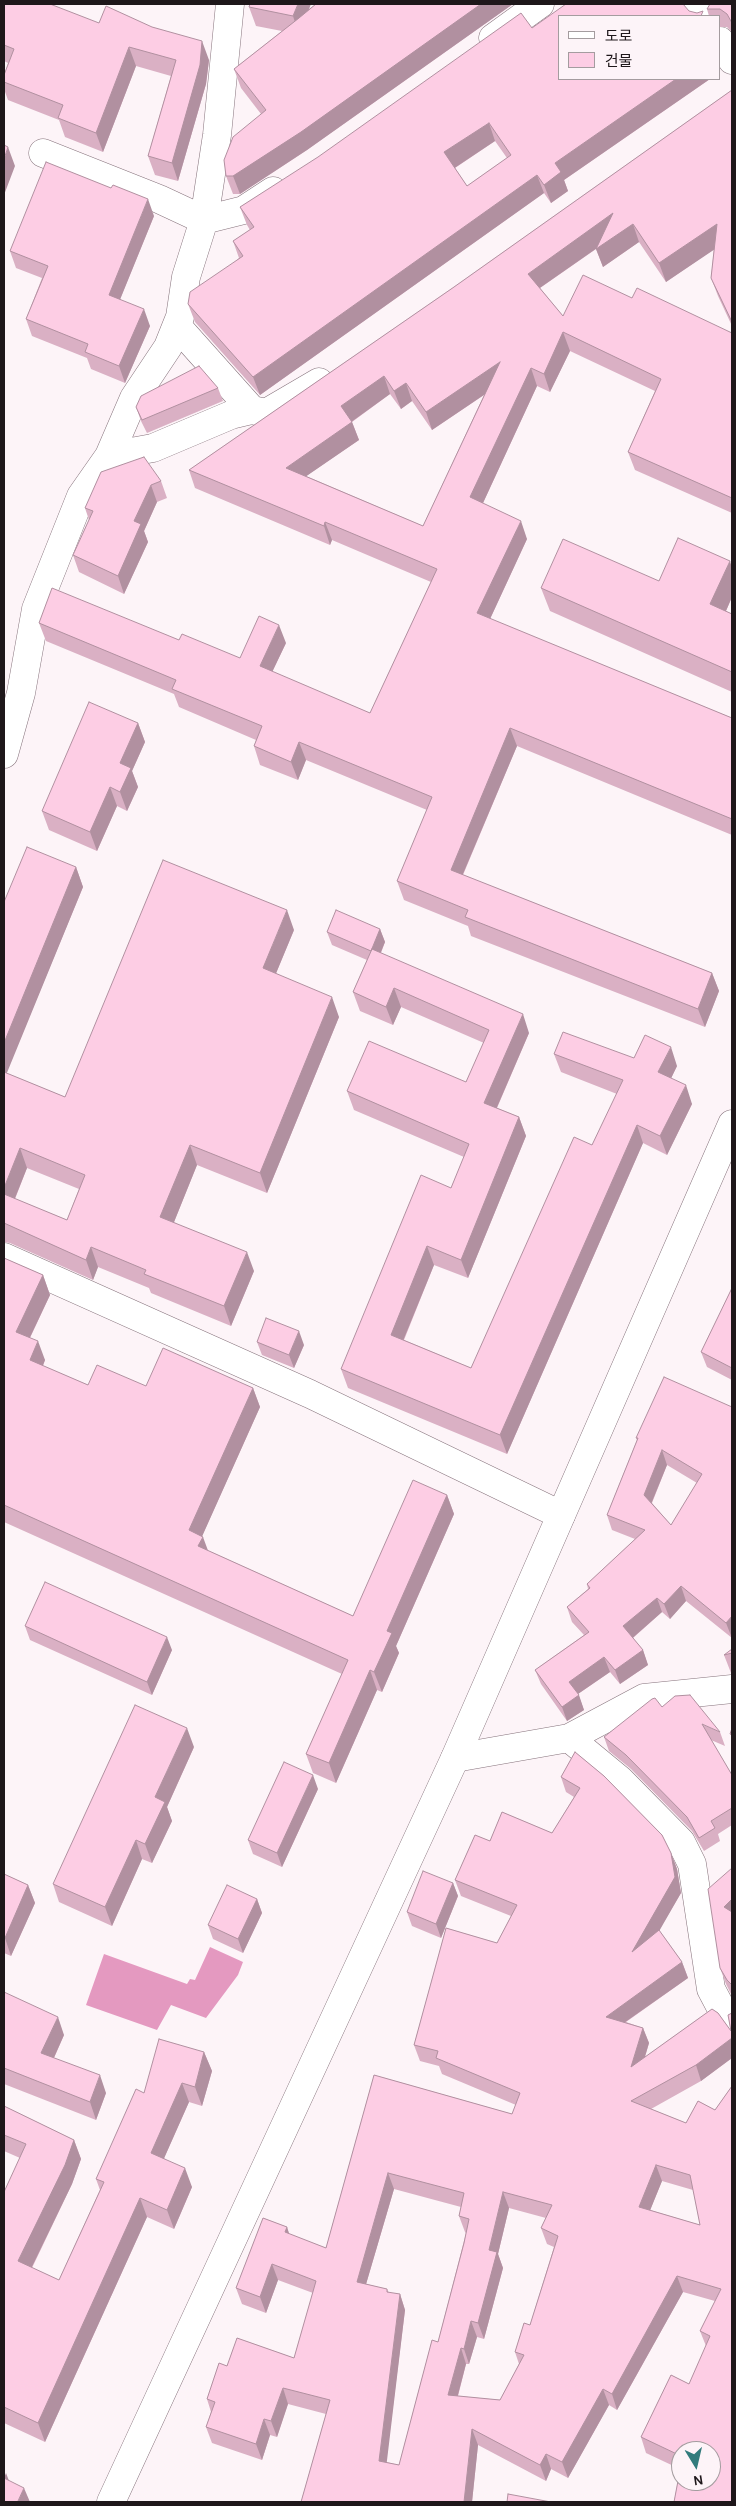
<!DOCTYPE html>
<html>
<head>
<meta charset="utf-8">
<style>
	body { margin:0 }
	#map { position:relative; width:736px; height:2506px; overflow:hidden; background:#fdf4f8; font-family:Karla,"Noto Sans KR",sans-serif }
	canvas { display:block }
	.frame { position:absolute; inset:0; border:5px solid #1e171a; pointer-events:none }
	.legend { position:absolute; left:558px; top:15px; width:162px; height:65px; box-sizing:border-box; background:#fdf4f8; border:1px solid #a49c9f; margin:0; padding:6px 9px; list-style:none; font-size:15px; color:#1e171a }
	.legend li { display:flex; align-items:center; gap:10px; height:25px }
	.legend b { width:25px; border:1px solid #a49c9f }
	.north { position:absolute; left:671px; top:2441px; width:50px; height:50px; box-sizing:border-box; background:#fdf4f8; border:1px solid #a49c9f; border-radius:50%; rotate:171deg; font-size:14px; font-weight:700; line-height:20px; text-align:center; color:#1e171a }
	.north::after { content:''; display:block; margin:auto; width:18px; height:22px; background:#327b7c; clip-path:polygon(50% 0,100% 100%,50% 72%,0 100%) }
</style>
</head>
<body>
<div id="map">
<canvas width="736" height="2506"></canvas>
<div class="frame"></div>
<ul class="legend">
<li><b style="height:6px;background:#fff"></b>도로</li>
<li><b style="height:14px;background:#fdcde4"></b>건물</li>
</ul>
<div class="north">N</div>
</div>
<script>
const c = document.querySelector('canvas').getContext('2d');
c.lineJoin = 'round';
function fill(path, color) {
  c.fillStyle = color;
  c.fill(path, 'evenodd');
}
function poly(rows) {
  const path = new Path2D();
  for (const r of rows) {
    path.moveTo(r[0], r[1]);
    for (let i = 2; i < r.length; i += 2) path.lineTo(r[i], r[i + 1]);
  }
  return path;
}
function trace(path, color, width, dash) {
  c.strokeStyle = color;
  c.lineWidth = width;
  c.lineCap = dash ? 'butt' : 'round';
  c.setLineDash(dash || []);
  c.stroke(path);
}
fill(poly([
	[210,1947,243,1962,238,1975,206,2018,171,2005,157,2030,86,2005,104,1954,187,1984,190,1979,195,1980]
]), '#e499c0');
const minor = poly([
	[695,4,703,16],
	[493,38,540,4],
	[720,41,732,60],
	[43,153,159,199,204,220,244,210,273,191],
	[177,326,252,410],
	[109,456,153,448,231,415,252,410,266,413,319,382],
	[4,754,21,693,36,609,81,496,109,456,134,398,168,347,180,317,186,277,204,220,217,135,230,4],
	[4,1257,310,1394,561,1515],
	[569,1738,620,1780,681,1842,692,1864,711,1989,720,2006,732,2016],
	[455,1758,569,1738,644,1698,732,1689]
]);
const tertiary = poly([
	[111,2502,455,1758,732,1124]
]);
trace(minor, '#86737c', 29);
trace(tertiary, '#86737c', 29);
trace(minor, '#fff', 28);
trace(tertiary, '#fff', 28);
fill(poly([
	[4,4,99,23,209,60,206,84,178,181,155,175,148,156,171,76,136,66,103,152,65,137,59,120,8,100,4,89,4,75,8,63,4,61],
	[316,4,513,4,307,150,240,194,233,194,226,176,261,114,241,88,234,69,282,31,256,26,249,7,309,9],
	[732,4,732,32,727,27,720,27,720,16,709,16,707,9],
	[532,28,560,79,710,79,564,180,568,191,551,203,544,193,260,395,195,322,188,304,239,258,233,241,250,230,247,225,240,207],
	[495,141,507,158,467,186,455,168],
	[732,90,732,326,718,296,711,278,714,249,666,282,639,242,603,267,596,249,540,288,563,316,632,298,732,333,732,513,635,470,628,452,655,391,570,351,550,392,537,386,483,503,527,539,490,619,732,718,732,835,517,746,463,875,712,973,719,991,705,1027,471,936,468,926,404,900,397,881,427,810,306,760,298,780,260,765,254,746,256,740,179,707,174,694,46,641,39,623,179,640,240,658,286,643,272,672,370,713,431,582,332,540,330,545,195,488,189,470,454,287],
	[390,394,401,409,412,401,432,430,484,395,423,526,306,476,359,440,352,422],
	[154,216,120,299,150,326,125,383,91,369,87,358,32,336,26,319,42,278,16,268,10,251],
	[218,388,223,401,147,433,141,421,136,407],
	[161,481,167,498,157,502,144,531,148,542,124,594,79,572,73,555,89,520,85,508],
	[732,568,732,597,726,611,732,614,732,692,550,611,541,588,659,581],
	[138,723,145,742,132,771,138,787,127,811,117,806,97,851,49,830,42,811],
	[76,867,83,887,6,1073,65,1097,294,930,276,973,339,1017,267,1193,197,1165,174,1222,254,1271,231,1326,151,1293,149,1288,98,1267,93,1280,10,1243,4,1242,4,902],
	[27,1168,79,1189,67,1220,15,1199],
	[380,929,385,942,381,953,529,1033,497,1108,519,1117,526,1136,468,1278,434,1265,404,1340,471,1368,592,1145,617,1094,561,1072,554,1054,634,1058,677,1066,671,1078,692,1104,667,1155,643,1143,507,1454,348,1388,341,1369,451,1188,464,1157,354,1110,347,1091,466,1082,484,1043,401,1007,393,1025,360,1011,353,992,367,960,332,945,327,932],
	[4,1258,43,1275,50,1295,30,1338,45,1360,43,1366,88,1385,253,1388,260,1407,202,1536,207,1550,353,1616,447,1495,454,1514,396,1646,399,1653,382,1692,377,1690,336,1783,313,1773,306,1754,342,1674,4,1522],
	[732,1288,732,1380,707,1367,701,1352],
	[257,1342,304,1345,294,1368,262,1355],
	[732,1407,732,1638,686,1601,670,1619,662,1612,633,1638,643,1650,648,1665,620,1684,610,1672,578,1694,584,1710,567,1721,541,1684,535,1670,584,1635,572,1622,567,1607,588,1589,587,1584,635,1539,612,1530,607,1515,637,1440,636,1438],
	[667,1465,697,1483,671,1525,652,1503],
	[25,1626,172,1650,152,1695,30,1640],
	[732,1649,732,1673,731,1673,724,1655],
	[662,1707,720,1732,725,1746,711,1740,732,1775,732,1825,718,1834,720,1841,704,1851,692,1831,631,1769,609,1751,604,1737],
	[194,1747,167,1807,172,1821,152,1863,142,1859,112,1926,59,1902,53,1884],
	[575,1752,604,1776,662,1835,671,1853,677,1869,681,1893,659,1930,682,1962,688,1978,626,2022,643,2028,649,2043,645,2057,712,2009,718,2013,731,2031,728,2015,732,2013,732,2058,701,2081,651,2109,686,2123,698,2101,715,2110,732,2086,732,2502,674,2502,680,2469,646,2453,641,2437,671,2375,689,2384,706,2346,700,2331,715,2301,683,2292,617,2410,609,2405,568,2478,551,2469,546,2481,478,2445,472,2502,301,2502,326,2414,288,2404,277,2437,270,2435,262,2460,212,2443,206,2427,211,2412,207,2399,219,2363,227,2366,237,2338,294,2358,313,2293,278,2280,266,2313,242,2304,236,2288,263,2218,287,2227,289,2234,326,2248,374,2075,512,2114,516,2105,442,2074,439,2066,420,2061,414,2045,446,1928,497,1943,511,1916,461,1896,455,1880,475,1835,490,1841,502,1812,552,1833,574,1797,566,1792,561,1777],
	[662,2181,693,2190,700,2225,650,2210],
	[394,2189,461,2207,459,2216,465,2232,466,2233,438,2342,432,2340,399,2465,386,2462,405,2310,400,2294,389,2293,387,2289,366,2284],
	[509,2208,546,2218,541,2228,547,2244,554,2247,530,2325,524,2323,515,2352,519,2364,500,2400,458,2396,466,2364,469,2364,477,2337,484,2339,503,2268,498,2254],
	[681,2451,711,2451,711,2481,681,2481],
	[318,1789,282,1867,253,1854,248,1840],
	[732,1868,732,1996,726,1984,720,1968],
	[4,1874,28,1885,35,1903,11,1956,4,1953],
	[453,1883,458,1896,441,1938,412,1926,407,1912],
	[257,1899,262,1913,243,1953,213,1939,208,1925],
	[4,1992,64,2035,54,2058,106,2093,96,2120,4,2084],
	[204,2052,212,2071,202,2106,189,2102,164,2158,192,2187,174,2229,147,2217,45,2442,4,2423,4,2192,20,2158,4,2151,4,2106,74,2140,81,2159,72,2184,32,2268,59,2280,100,2190,96,2179,144,2093]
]), '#dab0c4');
fill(poly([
	[298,4,311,4,299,35,293,16],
	[481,4,513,4,307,150,240,194,233,176],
	[202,41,209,60,206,84,178,181,172,163],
	[129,47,136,66,103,152,96,133],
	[676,79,710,79,564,180,568,191,551,203,544,185,555,163],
	[489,123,495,141,450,171,444,152],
	[8,147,15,166,4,195,4,159],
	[537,175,544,193,260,395,253,377],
	[148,199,154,216,115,312,109,295],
	[613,213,620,232,534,292,528,274],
	[633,224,639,242,603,267,596,249],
	[717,224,724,243,666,282,659,263],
	[144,309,150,326,125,383,119,366],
	[563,332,570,351,550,392,544,374],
	[500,362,506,380,432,430,426,412],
	[531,368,537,386,477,516,470,497],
	[384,376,390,394,347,425,341,406],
	[406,383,412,401,401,409,394,391],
	[352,422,359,440,292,486,286,468],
	[151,485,157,502,144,531,148,542,124,594,118,576,134,521],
	[521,521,527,539,484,632,477,613],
	[325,522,332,540,330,545,324,526],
	[730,561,732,568,732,597,719,627,710,604],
	[279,625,286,643,266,685,260,666],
	[138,723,145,742,132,771,138,787,127,811,120,792,120,763],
	[510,728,517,746,457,888,451,870],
	[299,742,306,760,298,780,291,762],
	[110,787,117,806,97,851,90,832],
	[76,867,83,887,4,1080,4,1043],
	[287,910,294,930,270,988,263,968],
	[380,929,385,942,376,964,371,951],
	[712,973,719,991,705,1027,698,1009],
	[394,988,401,1007,393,1025,386,1007],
	[332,997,339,1017,267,1193,260,1173],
	[523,1014,529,1033,491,1121,484,1103],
	[671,1047,677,1066,665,1091,658,1072],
	[686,1085,692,1104,667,1155,660,1136],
	[519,1117,526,1136,468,1278,461,1260],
	[637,1125,643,1143,507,1454,500,1435],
	[190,1145,197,1165,168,1237,160,1217],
	[20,1148,27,1168,9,1213,4,1199,4,1188],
	[427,1246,434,1265,398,1353,391,1335],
	[91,1247,98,1267,93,1280,86,1260],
	[247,1252,254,1271,231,1326,224,1306],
	[43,1275,50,1295,23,1352,16,1332],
	[299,1331,304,1345,294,1368,289,1355],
	[38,1341,45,1360,37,1380,30,1360],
	[253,1388,260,1407,196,1550,189,1530],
	[662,1450,667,1465,649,1509,644,1495],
	[447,1495,454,1514,396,1646,399,1653,382,1692,374,1672,387,1631],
	[203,1537,210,1556,198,1546],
	[681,1586,686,1601,670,1619,664,1604],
	[657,1598,662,1612,629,1641,623,1626],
	[732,1616,732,1638,726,1623],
	[167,1637,172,1650,152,1695,147,1682],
	[643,1650,648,1665,620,1684,615,1670],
	[604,1657,610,1672,575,1696,569,1682],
	[370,1670,377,1690,336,1783,329,1763],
	[579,1695,584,1710,567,1721,562,1707],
	[187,1728,194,1747,167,1807,172,1821,152,1863,145,1844,155,1797],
	[313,1775,318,1789,282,1867,277,1853],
	[136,1840,142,1859,112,1926,105,1907],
	[671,1853,677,1869,681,1893,638,1968,632,1952],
	[453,1883,458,1896,441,1938,436,1924],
	[28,1885,35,1903,11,1956,5,1938],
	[257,1899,262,1913,243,1953,238,1939],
	[732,1899,732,1920,724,1907],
	[682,1962,688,1978,611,2032,606,2017],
	[58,2017,64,2035,48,2071,41,2053],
	[643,2028,649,2043,637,2083,631,2067],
	[732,2038,732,2058,701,2081,696,2065],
	[204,2052,212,2071,202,2106,195,2087],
	[100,2075,106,2093,96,2120,90,2102],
	[182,2083,189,2102,158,2172,151,2153],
	[74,2140,81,2159,72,2184,25,2281,18,2261],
	[656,2165,662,2181,645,2223,639,2207],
	[185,2168,192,2187,174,2229,167,2210],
	[388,2173,394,2189,362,2298,357,2282],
	[503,2192,509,2208,498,2254,503,2268,484,2339,478,2323,489,2250],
	[140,2198,147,2217,45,2442,38,2423],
	[287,2227,292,2243,285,2232],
	[272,2264,278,2280,266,2313,260,2297],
	[677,2276,683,2292,617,2410,612,2394],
	[400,2294,405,2310,385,2477,379,2461],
	[471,2321,477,2337,469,2364,464,2349],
	[461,2348,466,2364,454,2410,448,2395],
	[283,2388,288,2404,277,2437,271,2421],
	[603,2389,609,2405,568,2478,562,2462],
	[264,2419,270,2435,262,2460,256,2444],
	[472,2429,478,2445,472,2502,464,2502],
	[546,2454,551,2469,546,2481,540,2465],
	[6,2473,17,2502,4,2478],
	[24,2488,30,2502,18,2502,18,2501]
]), '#b190a0');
const building = poly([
	[4,4,50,4,99,23,106,6,152,27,202,41,200,65,172,163,148,156,176,60,129,47,96,133,58,118,63,105,4,82,4,75,14,49,4,45,4,4],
	[250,4,298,4,293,16,249,7,250,4],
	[316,4,481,4,301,132,233,176,226,176,224,160,233,137,266,110,234,69,299,18,316,4],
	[566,4,683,4,689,11,697,13,703,11,701,16,560,16,560,79,676,79,555,163,561,172,544,185,537,175,253,377,188,304,190,292,243,256,233,241,254,227,240,207,318,157,521,13,532,28,566,4],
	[489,123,511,155,467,186,444,152,489,123],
	[710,4,732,4,732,23,727,14,720,9,707,9,710,4],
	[732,90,732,322,711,278,717,224,659,263,633,224,596,249,613,213,528,274,563,316,583,275,632,298,637,288,732,333,732,498,628,452,661,379,563,332,544,374,531,368,470,497,521,521,477,613,732,718,732,819,510,728,451,870,712,973,698,1009,465,917,468,910,397,881,432,797,299,742,291,762,254,746,262,726,172,689,176,680,39,623,52,588,179,640,182,634,240,658,259,616,279,625,260,666,370,713,437,569,325,522,324,526,189,470,454,287,732,90],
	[500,362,423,526,286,468,352,422,341,406,384,376,394,391,406,383,426,412,500,362],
	[4,145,8,147,4,159,4,145],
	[46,162,111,188,113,185,148,199,109,295,144,309,119,366,85,352,88,344,26,319,48,266,10,251,46,162],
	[199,366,218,388,142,420,136,407,141,396,199,366],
	[144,457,161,481,151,485,134,521,141,524,118,576,73,555,93,511,85,508,101,472,144,457],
	[678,538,730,561,710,604,732,614,732,672,541,588,563,539,659,581,678,538],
	[89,702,138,723,120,763,131,768,120,792,110,787,90,832,42,811,89,702],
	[27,847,76,867,4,1043,4,902,27,847],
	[163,860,287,910,263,968,332,997,260,1173,190,1145,160,1217,247,1252,224,1306,144,1274,146,1270,91,1247,86,1260,4,1223,4,1194,67,1220,85,1175,20,1148,4,1188,4,1072,65,1097,163,860],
	[336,910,380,929,371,951,327,932,336,910],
	[372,949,523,1014,484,1103,519,1117,461,1260,427,1246,391,1335,471,1368,574,1137,592,1145,623,1080,554,1054,563,1032,634,1058,645,1035,671,1047,658,1072,686,1085,660,1136,637,1125,500,1435,341,1369,421,1175,451,1188,469,1144,347,1091,369,1041,466,1082,489,1030,394,988,386,1007,353,992,372,949],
	[4,1258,43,1275,16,1332,38,1341,30,1360,88,1385,97,1365,146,1386,163,1348,253,1388,189,1530,203,1537,198,1546,353,1616,413,1480,447,1495,387,1631,392,1633,374,1672,370,1670,329,1763,306,1754,348,1660,4,1505,4,1258],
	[732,1288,732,1368,701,1352,732,1288],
	[266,1318,299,1331,289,1355,257,1342,266,1318],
	[664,1377,732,1407,732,1616,726,1623,681,1586,664,1604,657,1598,623,1626,643,1650,615,1670,604,1657,569,1682,579,1695,562,1707,535,1670,589,1632,567,1607,590,1588,587,1584,645,1530,607,1515,638,1438,636,1438,664,1377],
	[662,1450,702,1474,671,1525,644,1495,662,1450],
	[45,1582,167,1637,147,1682,25,1626,45,1582],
	[732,1649,732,1653,724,1655,732,1649],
	[690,1695,720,1732,702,1724,732,1775,732,1808,711,1821,715,1828,699,1838,687,1817,626,1755,604,1737,652,1699,655,1698,662,1707,675,1696,690,1695],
	[135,1705,187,1728,155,1797,165,1802,145,1844,136,1840,105,1907,53,1884,135,1705],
	[732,1728,732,1735,730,1734,732,1728],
	[575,1752,604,1776,662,1835,671,1853,675,1877,632,1952,659,1930,682,1962,606,2017,643,2028,631,2067,712,2009,718,2013,731,2031,728,2015,732,2013,732,2038,696,2065,631,2101,686,2123,698,2101,715,2110,732,2086,732,2502,674,2502,681,2465,681,2481,711,2481,711,2451,681,2451,681,2456,641,2437,671,2375,689,2384,710,2336,700,2331,721,2289,677,2276,612,2394,603,2389,562,2462,546,2454,540,2465,472,2429,464,2502,301,2502,330,2400,283,2388,271,2421,264,2419,256,2444,206,2427,215,2402,207,2399,219,2363,227,2366,237,2338,294,2358,316,2281,272,2264,260,2297,236,2288,263,2218,287,2227,285,2232,326,2248,374,2075,512,2114,520,2093,436,2058,438,2051,414,2045,446,1928,497,1943,517,1905,455,1880,475,1835,490,1841,502,1812,552,1833,580,1788,561,1777,575,1752],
	[656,2165,690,2175,700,2225,639,2207,656,2165],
	[388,2173,464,2193,459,2216,469,2219,464,2243,438,2342,432,2340,399,2465,379,2461,400,2294,387,2292,387,2289,357,2282,388,2173],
	[503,2192,552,2205,541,2228,558,2236,530,2325,524,2323,515,2352,524,2355,500,2400,448,2395,461,2348,464,2349,471,2321,478,2323,497,2252,489,2250,503,2192],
	[284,1762,313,1775,277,1853,248,1840,284,1762],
	[732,1868,732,1899,724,1907,732,1912,732,1985,727,1980,720,1968,708,1889,732,1868],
	[423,1871,453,1883,436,1924,407,1912,423,1871],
	[4,1874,28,1885,5,1938,4,1937,4,1874],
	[227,1885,257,1899,238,1939,208,1925,227,1885],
	[4,1992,58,2017,41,2053,100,2075,90,2102,4,2068,4,1992],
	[159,2039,204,2052,195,2087,182,2083,151,2153,185,2168,167,2210,140,2198,38,2423,4,2407,4,2192,26,2144,4,2135,4,2106,74,2140,65,2165,18,2261,59,2280,104,2182,96,2179,136,2089,144,2093,159,2039],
	[4,2478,24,2488,18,2501,20,2502,4,2502,4,2478],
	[508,2494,551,2502,507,2502,508,2494]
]);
fill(building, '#fdcde4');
trace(building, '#b190a0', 1);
</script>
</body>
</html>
